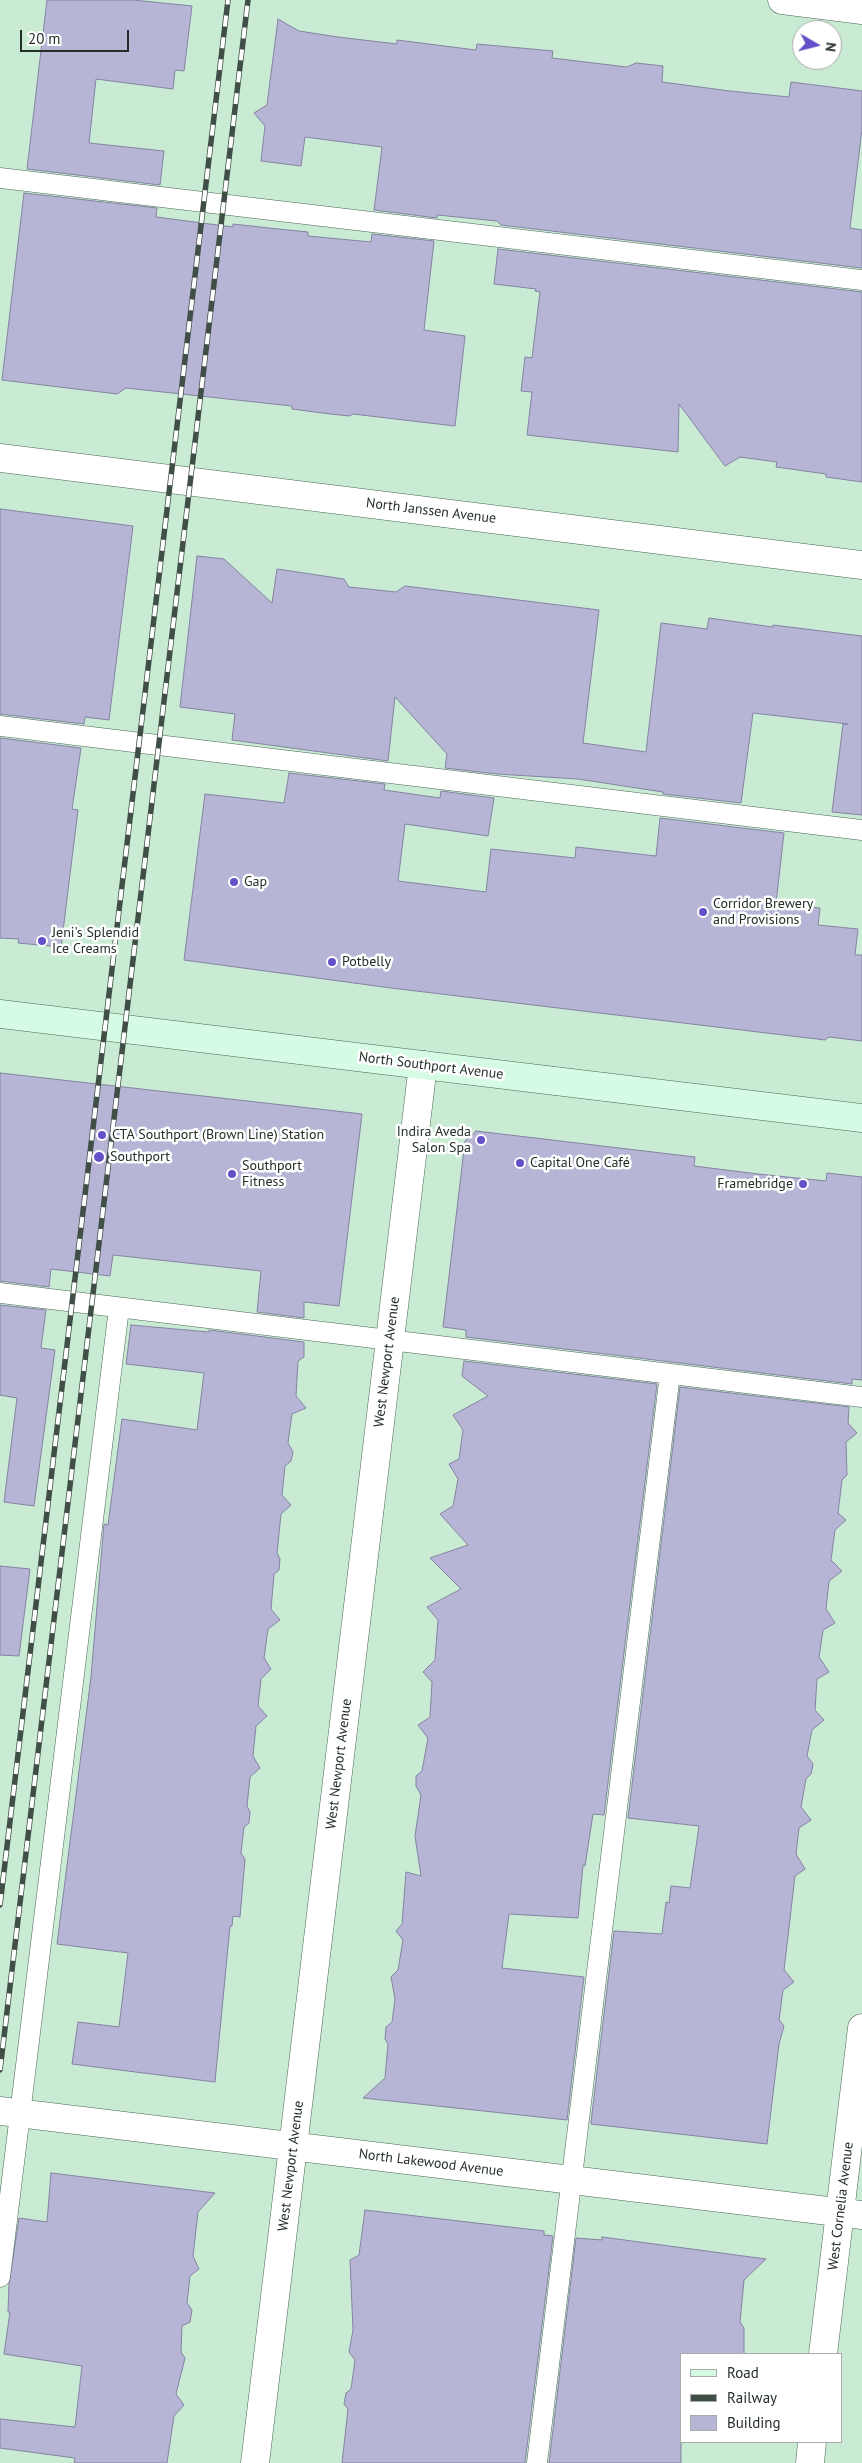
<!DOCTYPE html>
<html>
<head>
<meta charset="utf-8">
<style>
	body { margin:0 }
	#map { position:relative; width:862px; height:2463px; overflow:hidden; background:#c9ead3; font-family:"PT Sans",sans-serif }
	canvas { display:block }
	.legend { position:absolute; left:680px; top:2353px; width:162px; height:90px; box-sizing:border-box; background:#fff; border:1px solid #a7aca9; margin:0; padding:6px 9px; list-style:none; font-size:15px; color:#232f27 }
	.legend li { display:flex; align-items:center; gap:10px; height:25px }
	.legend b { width:25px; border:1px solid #a7aca9 }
	.north { position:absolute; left:792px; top:20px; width:50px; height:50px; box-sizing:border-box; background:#fff; border:1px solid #a7aca9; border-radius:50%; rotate:98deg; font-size:14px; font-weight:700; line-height:20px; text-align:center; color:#232f27 }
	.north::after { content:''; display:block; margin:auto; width:18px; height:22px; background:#6550c9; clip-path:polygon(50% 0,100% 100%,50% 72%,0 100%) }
	.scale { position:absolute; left:20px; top:30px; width:109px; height:22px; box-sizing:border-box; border:2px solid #232f27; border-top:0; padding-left:6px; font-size:15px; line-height:18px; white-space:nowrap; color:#232f27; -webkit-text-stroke:4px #fff; paint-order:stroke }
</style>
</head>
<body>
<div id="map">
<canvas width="862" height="2463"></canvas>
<ul class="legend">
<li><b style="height:6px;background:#d5fbe5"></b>Road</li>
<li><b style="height:6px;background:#404f45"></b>Railway</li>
<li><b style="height:14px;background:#b6b5d6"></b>Building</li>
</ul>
<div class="north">N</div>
<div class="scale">20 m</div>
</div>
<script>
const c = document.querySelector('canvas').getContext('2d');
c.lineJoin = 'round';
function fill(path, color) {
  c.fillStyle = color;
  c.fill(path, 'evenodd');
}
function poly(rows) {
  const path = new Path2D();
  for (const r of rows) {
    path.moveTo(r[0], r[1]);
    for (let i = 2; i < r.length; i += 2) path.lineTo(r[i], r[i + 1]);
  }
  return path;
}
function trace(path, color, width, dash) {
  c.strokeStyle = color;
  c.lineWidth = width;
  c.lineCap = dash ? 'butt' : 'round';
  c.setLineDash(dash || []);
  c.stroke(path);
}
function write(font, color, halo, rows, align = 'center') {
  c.font = font + ' "PT Sans",sans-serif';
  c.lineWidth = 5;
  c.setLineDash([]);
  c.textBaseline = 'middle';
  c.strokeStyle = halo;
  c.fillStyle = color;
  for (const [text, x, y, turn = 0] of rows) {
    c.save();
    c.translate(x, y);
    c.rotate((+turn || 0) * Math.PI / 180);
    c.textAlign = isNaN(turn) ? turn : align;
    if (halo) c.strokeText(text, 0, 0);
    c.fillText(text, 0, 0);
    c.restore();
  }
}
const building = poly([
	[47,0,133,0,192,6,184,71,175,70,173,89,96,79,89,143,164,151,160,185,27,169,47,0],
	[278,19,299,31,338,37,397,44,397,40,476,50,477,44,553,51,552,58,627,67,636,63,663,66,662,82,730,91,789,97,791,82,862,91,862,129,850,228,862,230,862,268,501,225,497,221,437,215,437,218,374,210,382,147,305,137,301,166,261,161,265,126,254,113,267,105,278,19],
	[24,193,157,208,156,217,233,227,233,224,278,229,308,232,308,236,371,242,372,234,434,241,424,330,465,336,455,426,353,414,350,416,330,414,292,409,292,406,126,388,117,394,2,380,24,193],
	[498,249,862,292,862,482,826,477,826,474,776,467,777,462,740,457,725,466,679,404,678,452,527,435,532,392,521,391,525,357,532,358,540,292,535,291,536,289,494,284,498,249],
	[0,509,133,526,109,720,85,717,84,724,0,714,0,509],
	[197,556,224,559,272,603,277,569,344,579,349,587,396,592,405,586,599,610,583,743,646,752,661,623,707,629,709,618,773,627,773,625,862,636,862,815,832,812,843,724,848,724,753,713,741,803,663,794,663,792,578,779,497,774,445,768,447,754,395,697,388,761,232,740,235,714,180,707,197,556],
	[0,738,81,748,72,809,78,810,61,947,18,943,19,939,0,938,0,738],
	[289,773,385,784,384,790,440,798,441,791,494,798,488,836,405,824,398,881,486,892,491,849,575,858,576,847,656,856,660,818,784,833,776,903,820,908,818,925,858,929,855,955,862,955,862,1041,829,1037,825,1040,391,988,184,960,205,794,284,803,289,773],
	[0,1073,362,1114,339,1306,304,1302,304,1318,257,1312,261,1271,113,1255,110,1276,51,1269,49,1287,0,1281,0,1073],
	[476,1131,695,1157,694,1166,758,1174,826,1181,827,1173,862,1177,862,1380,852,1379,852,1384,466,1337,466,1330,443,1327,465,1141,476,1131],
	[0,1305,46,1310,41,1348,55,1350,34,1506,4,1502,17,1398,0,1395,0,1305],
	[131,1325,209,1332,209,1330,304,1342,304,1357,298,1361,296,1396,306,1408,292,1414,288,1443,293,1452,291,1461,285,1466,282,1495,291,1505,281,1514,277,1553,280,1559,279,1570,274,1574,271,1609,280,1620,268,1629,264,1658,271,1669,261,1679,258,1706,267,1716,256,1726,253,1756,260,1768,250,1777,247,1806,250,1812,249,1823,244,1827,241,1853,245,1859,240,1917,233,1916,232,1926,230,1926,215,2082,72,2064,78,2022,119,2027,128,1953,57,1944,91,1677,104,1524,108,1525,122,1419,197,1430,204,1373,126,1364,131,1325],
	[464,1361,657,1384,604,1815,593,1814,585,1866,583,1865,578,1918,509,1914,502,1968,584,1977,567,2120,363,2098,385,2078,388,2044,385,2039,386,2027,392,2022,395,1999,391,1977,398,1970,403,1940,396,1931,402,1924,406,1872,421,1876,415,1836,421,1795,416,1786,416,1776,422,1771,428,1738,418,1725,430,1717,432,1682,423,1672,435,1660,438,1620,427,1607,461,1589,430,1558,468,1545,440,1514,453,1506,458,1479,449,1464,459,1459,463,1430,453,1415,488,1396,462,1376,464,1361],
	[680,1387,849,1407,848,1423,857,1433,846,1442,847,1475,842,1480,838,1513,846,1520,835,1530,831,1560,842,1571,829,1581,826,1609,835,1623,823,1630,819,1657,829,1672,817,1679,815,1710,824,1720,812,1730,807,1756,813,1764,811,1774,806,1779,801,1807,811,1820,799,1828,796,1854,805,1869,795,1876,784,1970,794,1982,783,1990,779,2020,784,2026,779,2044,767,2144,591,2124,591,2122,614,1931,662,1934,666,1902,669,1903,671,1886,690,1888,699,1826,628,1818,680,1387],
	[0,1566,30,1569,19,1656,0,1655,0,1566],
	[51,2173,215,2193,198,2212,193,2256,199,2269,190,2276,187,2303,192,2310,190,2322,182,2326,181,2352,185,2358,176,2394,184,2405,174,2416,167,2463,74,2463,75,2458,0,2448,0,2419,75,2427,82,2366,4,2354,10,2312,8,2312,9,2284,19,2218,47,2222,51,2173],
	[365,2210,544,2231,544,2235,553,2236,525,2463,342,2463,348,2409,344,2404,346,2393,351,2389,355,2360,349,2352,353,2330,350,2260,359,2255,365,2210],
	[602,2237,766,2259,744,2280,740,2322,744,2328,744,2354,681,2354,681,2463,549,2463,576,2238,602,2240,602,2237]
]);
fill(building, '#b6b5d6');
trace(building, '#8483a2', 1);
const lane = poly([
	[0,178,862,280],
	[0,726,862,830],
	[0,1293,862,1397],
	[0,2277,119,1308],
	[537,2463,670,1374]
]);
const street = poly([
	[782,0,862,10],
	[0,458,862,565],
	[0,2111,862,2215],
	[823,2354,862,2028],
	[255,2463,423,1065],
	[810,2463,812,2442]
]);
const secondary = poly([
	[0,1014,862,1118]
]);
trace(lane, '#4a6754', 21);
trace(street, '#4a6754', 29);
trace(secondary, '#4a6754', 29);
trace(lane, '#fff', 20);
trace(street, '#fff', 28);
trace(secondary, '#d5fbe5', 28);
const rail = poly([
	[0,1905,228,0],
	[0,2070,248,0]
]);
trace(rail, '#404f45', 5.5);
trace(rail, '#fff', 4, [11]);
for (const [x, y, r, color] of [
	[234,882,5,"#6550c9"],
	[703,912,5,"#6550c9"],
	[42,941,5,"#6550c9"],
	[332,962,5,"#6550c9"],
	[102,1135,5,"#6550c9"],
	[481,1140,5,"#6550c9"],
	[99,1157,6,"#6550c9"],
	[520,1163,5,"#6550c9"],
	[232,1174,5,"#6550c9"],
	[803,1184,5,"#6550c9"]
]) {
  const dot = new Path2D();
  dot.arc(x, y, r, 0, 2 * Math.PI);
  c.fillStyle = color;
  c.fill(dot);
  trace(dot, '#fff', 2);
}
write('14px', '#232f27', '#fff', [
	["North Janssen Avenue",431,511,7],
	["North Southport Avenue",431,1066,7],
	["West Newport Avenue",387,1362,-83],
	["West Newport Avenue",339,1764,-83],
	["North Lakewood Avenue",431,2163,7],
	["West Newport Avenue",291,2166,-83],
	["West Cornelia Avenue",841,2206,-83]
]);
write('14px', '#232f27', '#fff', [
	["Gap",244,882],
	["Corridor Brewery",713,904],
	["and Provisions",713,920],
	["Jeni's Splendid",52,933],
	["Ice Creams",52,949],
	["Potbelly",342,962],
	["Indira Aveda",471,1132,"right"],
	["Salon Spa",471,1148,"right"],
	["CTA Southport (Brown Line) Station",112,1135],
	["Southport",110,1157],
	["Capital One Café",530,1163],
	["Southport",242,1166],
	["Fitness",242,1182],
	["Framebridge",793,1184,"right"]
], 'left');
</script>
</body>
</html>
